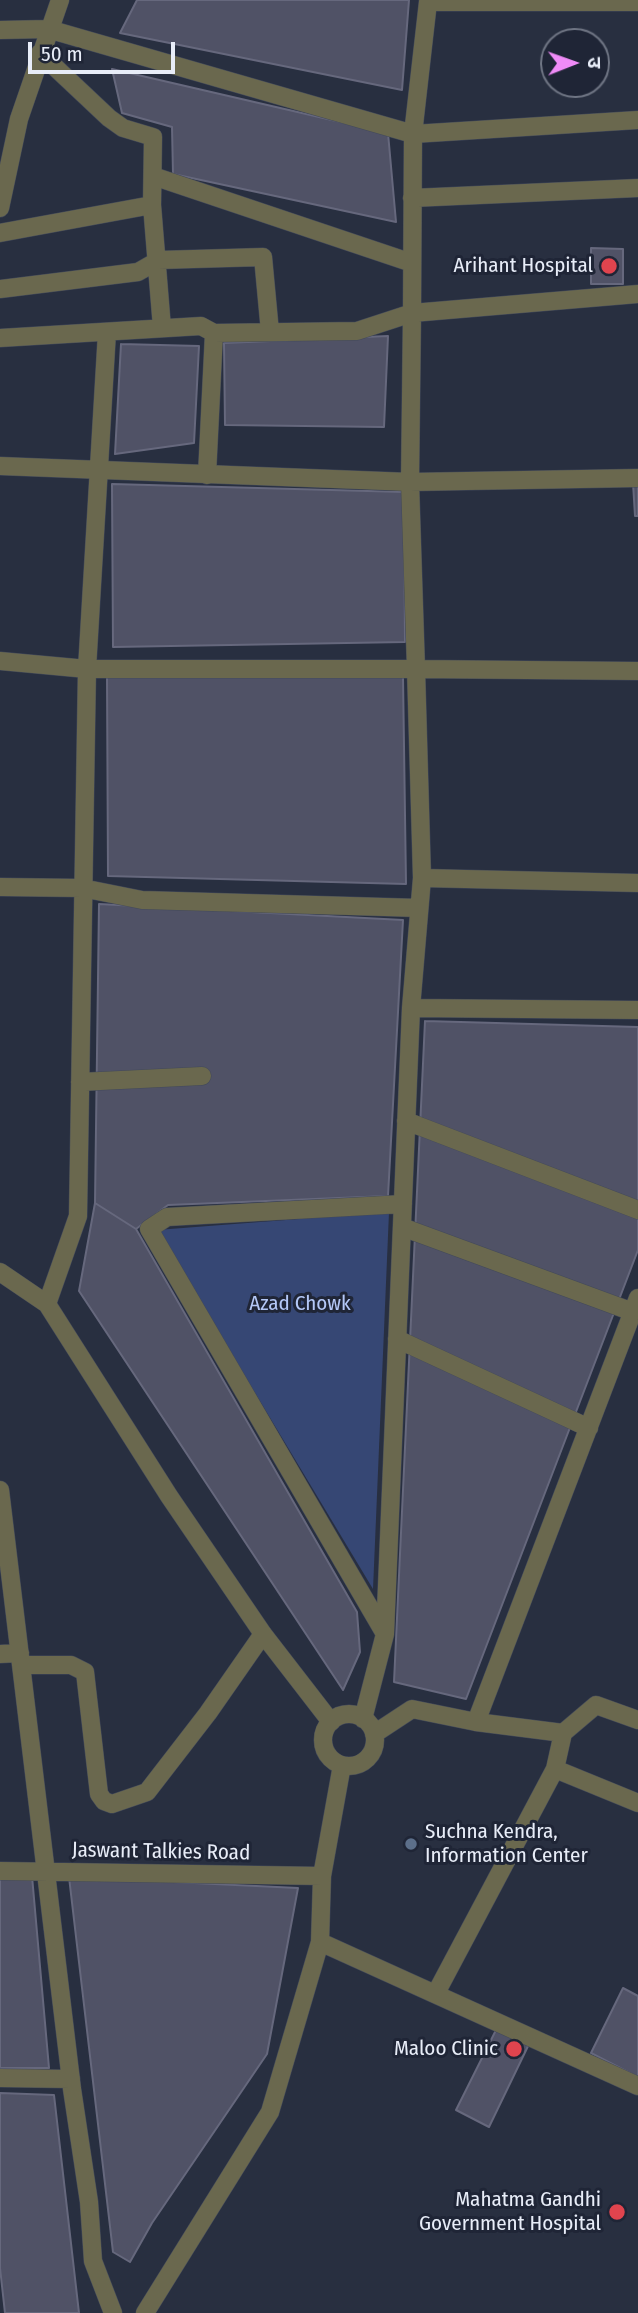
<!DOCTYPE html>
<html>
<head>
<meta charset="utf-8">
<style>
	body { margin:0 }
	#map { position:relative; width:638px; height:2313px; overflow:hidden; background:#282f40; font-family:"Fira Sans Condensed","Noto Sans Devanagari",sans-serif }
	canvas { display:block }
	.north { position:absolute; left:540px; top:28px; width:70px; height:70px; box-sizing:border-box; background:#1f2536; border:2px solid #6f7584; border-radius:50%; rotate:89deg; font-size:19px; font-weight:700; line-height:28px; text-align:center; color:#e8edf8 }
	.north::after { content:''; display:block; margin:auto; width:24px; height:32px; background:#ef8bf7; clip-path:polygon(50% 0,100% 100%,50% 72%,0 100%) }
	.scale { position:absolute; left:28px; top:42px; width:147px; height:32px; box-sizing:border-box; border:4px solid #e8edf8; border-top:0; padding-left:9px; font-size:21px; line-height:24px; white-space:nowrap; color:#e8edf8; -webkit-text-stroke:5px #1f2536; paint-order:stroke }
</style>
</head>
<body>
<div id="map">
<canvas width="638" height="2313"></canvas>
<div class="north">उ</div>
<div class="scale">50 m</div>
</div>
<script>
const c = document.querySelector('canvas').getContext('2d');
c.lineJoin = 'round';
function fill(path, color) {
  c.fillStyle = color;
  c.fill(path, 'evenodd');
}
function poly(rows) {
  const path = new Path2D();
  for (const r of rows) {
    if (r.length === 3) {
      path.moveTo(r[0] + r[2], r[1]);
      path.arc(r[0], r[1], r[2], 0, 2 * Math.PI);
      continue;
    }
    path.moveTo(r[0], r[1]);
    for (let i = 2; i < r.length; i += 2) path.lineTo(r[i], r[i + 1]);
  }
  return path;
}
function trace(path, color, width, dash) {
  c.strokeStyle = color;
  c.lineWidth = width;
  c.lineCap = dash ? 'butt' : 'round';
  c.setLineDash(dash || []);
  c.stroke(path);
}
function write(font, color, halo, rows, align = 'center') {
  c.font = font + ' "Fira Sans Condensed",sans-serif';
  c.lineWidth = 6;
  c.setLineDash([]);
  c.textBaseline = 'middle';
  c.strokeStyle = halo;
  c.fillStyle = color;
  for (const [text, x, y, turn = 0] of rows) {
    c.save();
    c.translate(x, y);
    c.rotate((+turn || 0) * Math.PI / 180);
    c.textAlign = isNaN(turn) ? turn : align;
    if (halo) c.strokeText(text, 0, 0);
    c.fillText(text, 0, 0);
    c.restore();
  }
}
fill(poly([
	[389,1212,373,1589,157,1230]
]), '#364774');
const building = poly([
	[137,0,409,0,402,90,120,33,137,0],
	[112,69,388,133,396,222,173,174,172,127,122,113,112,69],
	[591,248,623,249,623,284,591,284,591,248],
	[388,336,384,427,225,425,224,343,388,336],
	[121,344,199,346,194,443,115,454,121,344],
	[633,483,638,483,638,516,635,516,633,483],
	[112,484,404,492,405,642,113,647,112,484],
	[107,675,403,677,406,884,108,876,107,675],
	[99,904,403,920,388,1196,168,1205,136,1229,95,1203,99,904],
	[425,1021,638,1027,638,1250,466,1699,394,1682,425,1021],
	[95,1203,136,1229,357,1612,360,1652,343,1690,79,1291,95,1203],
	[0,1875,32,1876,49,2068,0,2068,0,1875],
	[69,1877,298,1888,267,2054,152,2223,130,2262,113,2252,69,1877],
	[623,1988,638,1996,638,2077,591,2053,623,1988],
	[499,2024,531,2040,489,2127,456,2110,499,2024],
	[0,2093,54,2095,79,2313,5,2313,0,2268,0,2093]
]);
fill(building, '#505266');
trace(building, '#66687d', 2);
const minor = poly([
	[0,30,48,29,413,134,638,120],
	[40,53,109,118,123,128,153,137,152,205],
	[153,176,412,263],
	[412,198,638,188],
	[0,208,19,119,60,0],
	[0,233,152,205,162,328],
	[0,289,138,272,159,260,263,257,270,332],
	[638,294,412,313,410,482,638,478],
	[0,338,201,326,214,333],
	[0,466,410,482,416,669,87,669,0,661],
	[207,475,214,333,357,331,412,313,413,134,428,2,638,2],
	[638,671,416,669,422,878,638,883],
	[422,878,411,1008,638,1010],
	[0,887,82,888,142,900,419,908],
	[80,1082,202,1076],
	[406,1121,638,1210],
	[402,1227,633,1312],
	[0,1272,47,1304,169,1496,263,1634,331,1722],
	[47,1304,78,1216,87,669,107,332],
	[397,1339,589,1428],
	[0,1490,72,2089,89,2202,93,2261,113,2313],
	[385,1634,149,1229,167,1217,403,1204],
	[0,1654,20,1653],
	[22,1665,71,1665,85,1672,99,1794,104,1801,112,1804,147,1792,208,1713,263,1634],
	[349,1740,26],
	[363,1719,385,1634,411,1008],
	[476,1722,638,1298],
	[374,1734,412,1709,476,1722,563,1733,596,1705,638,1720],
	[555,1769,638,1803],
	[0,1871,322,1876],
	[320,1942,638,2086],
	[436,1993,555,1769,563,1733],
	[0,2078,71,2079],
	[145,2313,270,2112,320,1942,322,1876,342,1765]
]);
trace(minor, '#434a5a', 19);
trace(minor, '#6a684e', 18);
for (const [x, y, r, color] of [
	[609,266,9,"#e0444e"],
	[411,1844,7,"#5c6f8a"],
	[514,2049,9,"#e0444e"],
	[617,2212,9,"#e0444e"]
]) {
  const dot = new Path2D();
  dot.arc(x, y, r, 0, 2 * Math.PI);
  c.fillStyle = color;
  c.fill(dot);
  trace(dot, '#1f2536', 2.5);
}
write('21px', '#e8edf8', '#1f2536', [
	["Arihant Hospital",593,266],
	["Suchna Kendra,",425,1832,"left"],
	["Information Center",425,1856,"left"],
	["Maloo Clinic",498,2049],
	["Mahatma Gandhi",601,2200],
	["Government Hospital",601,2224]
], 'right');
write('21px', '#b4c8f7', '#1f2536', [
	["Azad Chowk",300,1304]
]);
write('21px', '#e8edf8', '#1f2536', [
	["Jaswant Talkies Road",161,1852,1]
]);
</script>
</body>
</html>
